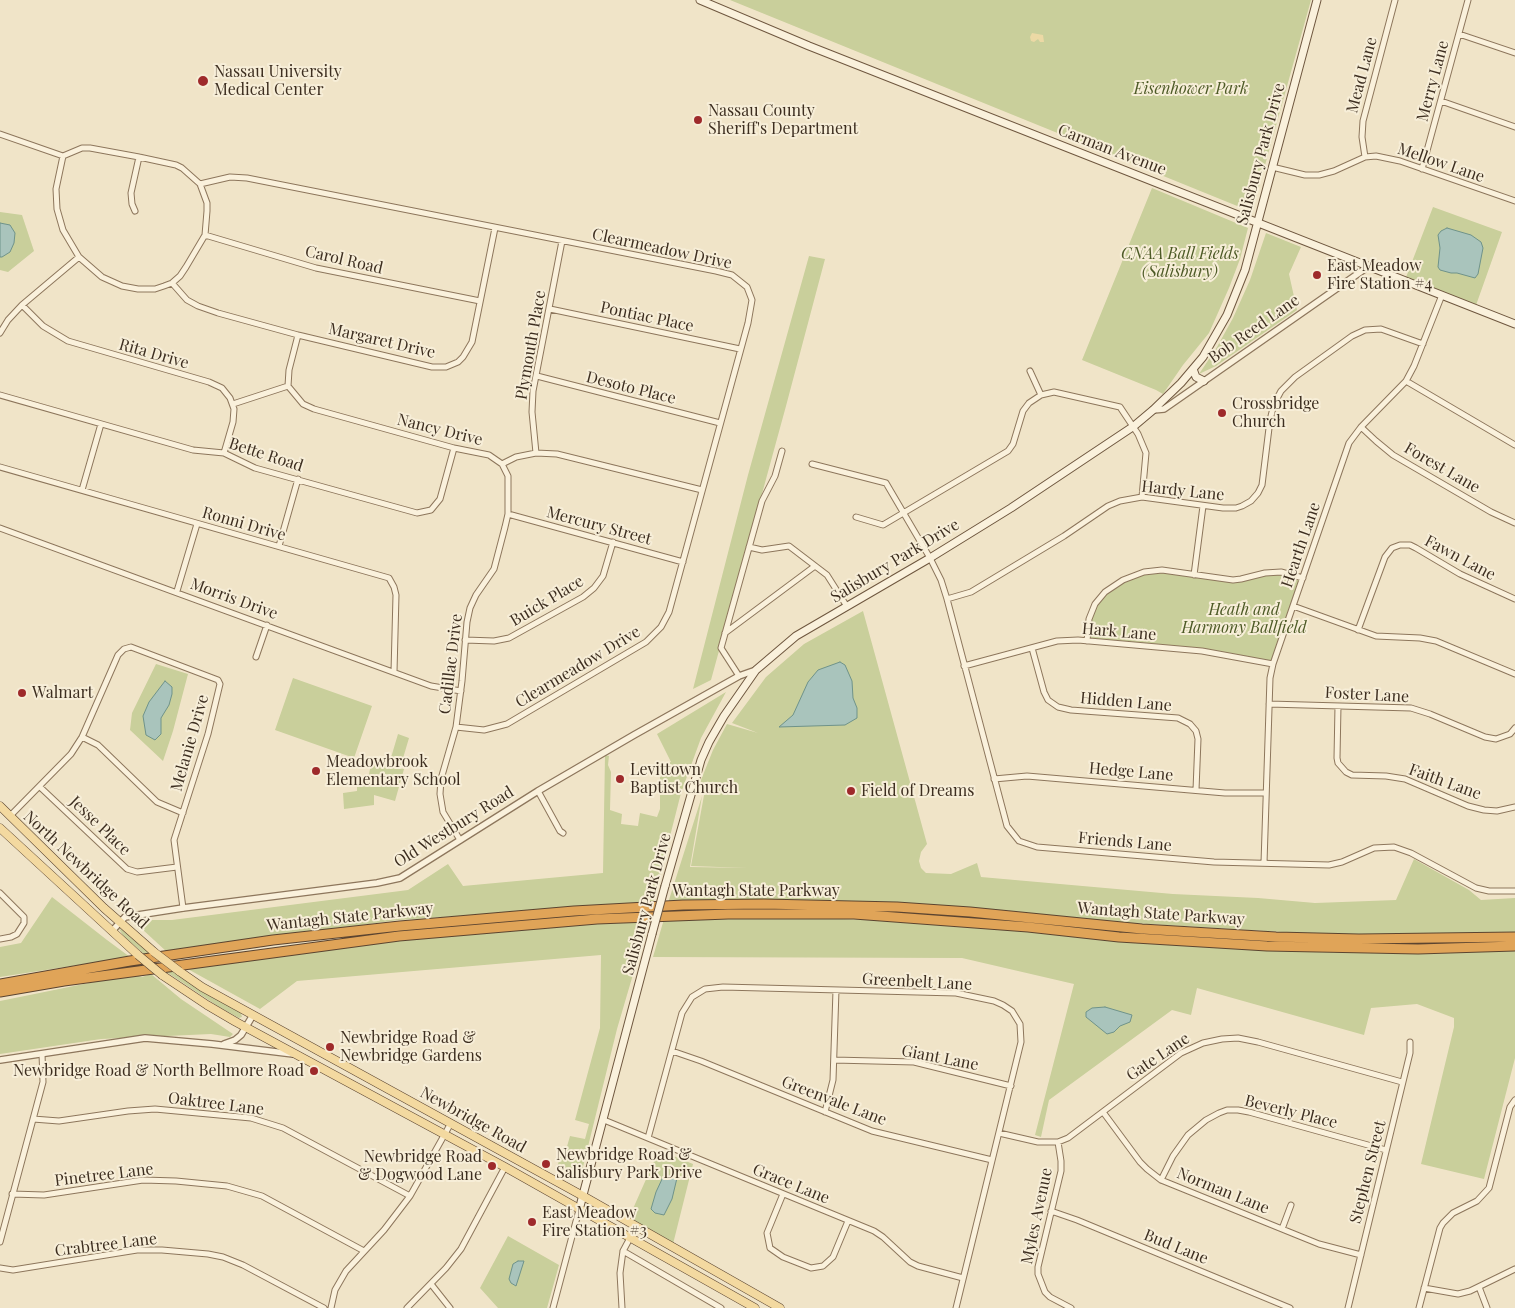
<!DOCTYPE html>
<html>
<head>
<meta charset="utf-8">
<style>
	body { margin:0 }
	canvas { display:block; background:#f0e4c8 }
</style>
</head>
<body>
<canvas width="1515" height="1308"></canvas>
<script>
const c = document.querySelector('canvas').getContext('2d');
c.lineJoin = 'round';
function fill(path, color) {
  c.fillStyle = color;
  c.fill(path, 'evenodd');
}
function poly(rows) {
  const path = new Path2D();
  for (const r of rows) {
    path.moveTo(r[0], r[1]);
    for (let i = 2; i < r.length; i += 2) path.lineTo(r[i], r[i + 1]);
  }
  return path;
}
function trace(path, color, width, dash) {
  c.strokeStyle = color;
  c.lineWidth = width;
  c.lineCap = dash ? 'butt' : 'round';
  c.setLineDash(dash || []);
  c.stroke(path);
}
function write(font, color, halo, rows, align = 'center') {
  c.font = font + ' "Playfair Display",serif';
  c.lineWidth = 4;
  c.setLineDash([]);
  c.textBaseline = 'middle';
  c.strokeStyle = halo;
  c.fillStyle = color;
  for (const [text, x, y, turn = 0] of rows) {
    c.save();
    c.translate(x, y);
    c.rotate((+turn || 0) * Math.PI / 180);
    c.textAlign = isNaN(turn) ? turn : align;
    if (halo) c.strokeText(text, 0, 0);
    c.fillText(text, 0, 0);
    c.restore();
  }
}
fill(poly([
	[730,0,1311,0,1252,212],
	[1152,188,1248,228,1240,259,1229,288,1209,333,1183,365,1163,394,1156,390,1082,360],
	[1433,207,1502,232,1475,308,1405,280],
	[0,212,22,215,34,251,8,272,0,270],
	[1266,233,1301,247,1289,274,1297,310,1216,366,1199,374,1217,347,1233,318,1250,280],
	[809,256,825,259,786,406,711,680,693,689,748,475],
	[1152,570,1233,580,1273,572,1303,578,1273,664,1202,651,1087,641,1093,608,1105,592,1123,580],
	[863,611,927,844,921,852,919,861,921,868,926,873,951,874,977,863,981,877,1173,894,1258,898,1315,903,1396,900,1414,859,1469,890,1481,900,1515,898,1515,933,1332,935,1099,921,1020,912,926,905,844,901,668,903,702,796,690,867,748,868,691,866,705,790,698,792,701,780,713,750,727,724,758,733,732,723,766,677,804,644],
	[156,664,188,674,173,731,163,761,130,730,132,713],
	[293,678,372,706,354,758,275,730],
	[726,692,701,738,681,793,653,903,398,920,167,952,142,929,142,926,150,920,172,920,408,890,448,864,463,886,603,873,605,755,609,756,608,765,611,772,610,810,622,814,621,824,638,826,640,813,657,817,660,809,660,766,671,762,657,734],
	[398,734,409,738,401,765,390,761],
	[371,764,404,769,395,801,374,795,374,805,344,809,343,793,357,791,357,785,367,784],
	[52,897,107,940,130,957,0,977,0,947,21,943],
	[769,917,879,920,1258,950,1362,953,1515,950,1515,1058,1484,1179,1421,1164,1454,1027,1454,1018,1417,1004,1371,1008,1364,1035,1197,988,1191,1015,1172,1010,1049,1100,1041,1137,1035,1135,1074,984,962,958,653,957,664,919],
	[649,920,617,1029,580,1179,575,1180,556,1170,563,1149,566,1150,570,1136,585,1139,589,1124,575,1120,600,1028,601,955,297,981,260,1009,186,968,397,940,503,930],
	[119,929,124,930,151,953,144,954,124,937],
	[173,970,204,992,241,1013,242,1017,239,1018,219,1007,165,971],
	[133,974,142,977,151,974,181,999,233,1034,230,1037,211,1034,101,1039,0,1054,0,1001],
	[659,1150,693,1164,673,1244,628,1220],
	[508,1236,559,1265,547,1308,498,1308,480,1288]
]), '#c9cf9b');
fill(poly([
	[1032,33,1043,35,1044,42,1040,42,1038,39,1034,42,1031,41,1030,37]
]), '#ecd9a5');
const water = poly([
	[0,223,10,225,15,233,14,243,10,252,2,257,0,257,0,223],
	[1447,228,1471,235,1481,242,1483,248,1478,274,1475,278,1457,273,1451,273,1440,270,1438,267,1440,248,1438,235,1441,231,1447,228],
	[840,662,845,665,852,681,853,698,857,708,857,718,845,725,779,727,793,715,808,682,818,670,840,662],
	[165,681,172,687,172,694,169,705,161,718,161,734,155,740,146,735,143,716,149,702,165,681],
	[1105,1007,1132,1015,1130,1022,1120,1026,1114,1032,1107,1034,1086,1017,1086,1012,1092,1008,1105,1007],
	[672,1175,677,1178,672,1199,664,1215,655,1213,651,1209,656,1192,663,1177,672,1175],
	[518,1261,524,1261,516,1286,511,1283,509,1279,513,1264,518,1261]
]);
fill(water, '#a9c4bc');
trace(water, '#6f938a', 1);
const minor = poly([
	[1459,34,1515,53],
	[1441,101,1515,127],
	[0,134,63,156,82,148,90,148,139,157,176,165,182,168,200,184,207,203,207,211,205,235,186,267,180,276,172,283,164,286,155,289,138,289,122,286,102,277,79,257,63,230,57,209,56,189,63,156],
	[1365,157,1362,137,1363,121,1395,0],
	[1272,167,1305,175,1319,175,1334,171,1365,157,1376,156,1400,161,1515,201],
	[1422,169,1468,0],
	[200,184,230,177,247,178,716,271,732,275,747,287,752,300,748,323,669,612,661,627,646,642,507,724,484,730,456,727],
	[135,211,132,204,131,193,139,157],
	[205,235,316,268,480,301],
	[172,283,187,300,198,306,218,313,298,335,432,367,446,367,458,362,463,357,472,342,495,228],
	[22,305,43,326,68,341,209,382,222,388,230,398,234,409,233,422,224,453],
	[550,309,740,349],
	[0,333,8,320,22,305,79,257],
	[298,335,289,370,288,386,303,404,314,409,454,448,489,455,502,464,516,457,536,453,557,454,702,490],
	[1030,371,1041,395],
	[537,376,720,423],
	[1406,381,1515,445],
	[0,395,193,450,224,453,255,468,417,513,431,510,440,499,454,448],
	[233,404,288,386],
	[1361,427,1376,441,1393,455,1491,512,1515,523],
	[536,453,532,412,533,391,562,241],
	[812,464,886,483,930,558,941,580,947,599,1007,826,1019,841,1037,847,1214,862,1329,865,1342,862,1374,848,1394,847,1411,853,1476,888,1489,891,1515,891],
	[0,467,389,578,394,587,396,595,394,672],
	[82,490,101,424],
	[508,514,683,562],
	[856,517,883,525,1008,451,1013,444,1023,411,1029,403,1041,395,1054,392,1120,407,1138,434,1146,453,1142,497],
	[0,528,431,686,461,691],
	[279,546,298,479],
	[749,547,762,550,789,546,827,575,846,605],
	[1194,575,1203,506],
	[177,591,197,524],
	[947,599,971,592,1064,536,1108,506,1120,501,1142,497,1223,508,1236,508,1242,506,1251,501,1258,493,1262,485,1270,420,1274,404,1281,391,1295,377,1352,336,1365,330,1381,329,1423,344],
	[1293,606,1376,636,1420,638,1436,641,1515,674],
	[1358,630,1385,557,1392,548,1400,545,1410,545,1416,548,1460,574,1515,599],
	[725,633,815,566],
	[465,640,494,641,509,638,583,597,594,588,603,576,613,542],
	[1087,641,1089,619,1095,604,1105,592,1123,580,1144,572,1162,570,1233,580,1241,579,1265,573,1281,572,1303,578],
	[1032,648,1044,692,1048,700,1058,707,1071,710,1178,718,1190,724,1196,731,1198,739,1196,790],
	[256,657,267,625],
	[964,666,1057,641,1078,640,1202,651,1273,664],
	[739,676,721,648,762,501,775,476,782,451],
	[1269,704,1411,708,1430,714,1485,737,1496,739,1510,734,1515,728],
	[1338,706,1337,758,1338,763,1346,772,1352,775,1386,776,1405,779,1468,806,1484,810,1497,811,1515,807],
	[82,737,98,745,157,802,183,813],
	[994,779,1027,776,1225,793,1266,793],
	[40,787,127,869,137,872,177,867],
	[538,791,560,831,563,833],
	[10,816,71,754,82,737,118,655,124,649,131,647,218,680,220,684,208,734,174,840,183,908],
	[460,840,443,812,440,794,441,779,456,727,462,681,467,622,470,608,476,595,494,569,505,527,508,514,508,476,502,464],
	[1264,863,1270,678,1273,664,1349,443,1361,427,1406,381,1414,366,1442,295],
	[0,893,24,917,24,923,17,934,11,937,0,939],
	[672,1051,701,1061,872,1131,992,1160],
	[834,1060,914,1062,1011,1086],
	[825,1112,833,1080,836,990],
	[1103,1112,1140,1162,1147,1169,1161,1180,1319,1244,1361,1255],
	[33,1119,59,1121,128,1111,155,1109,251,1118,283,1128,410,1196],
	[604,1120,874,1231,883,1237,910,1262,918,1266,963,1278],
	[999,1133,1038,1142,1058,1142,1068,1138,1181,1053,1203,1043,1222,1039,1238,1038,1258,1042,1402,1082],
	[648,1138,682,1013,692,997,705,989,723,987,956,993,994,1001,1003,1005,1012,1011,1020,1024,1021,1042,956,1308],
	[1058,1142,1061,1161,1061,1171,1038,1267,1038,1274,1045,1292,1050,1297,1071,1308],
	[1161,1180,1173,1156,1188,1135,1206,1120,1219,1113,1227,1110,1238,1110,1249,1112,1386,1150],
	[12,1194,44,1195,143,1180,176,1181,227,1186,262,1196,364,1251],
	[783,1194,767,1233,770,1248,783,1257,811,1268,823,1266,833,1257,848,1221],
	[1051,1211,1077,1220,1290,1308],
	[1282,1229,1291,1205],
	[0,1242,43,1082,42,1054],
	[623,1251,721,1308],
	[0,1268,13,1270,137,1250,162,1250,208,1254,223,1257,243,1265,324,1308],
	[431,1284,450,1308],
	[1479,1287,1487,1308],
	[1424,1288,1458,1294,1470,1291,1515,1269],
	[331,1308,335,1290,346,1271,384,1230,410,1196,451,1123],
	[407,1308,446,1268,461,1249,505,1167],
	[553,1308,579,1210],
	[622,1308,620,1273,623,1251,630,1238],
	[1348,1308,1410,1053,1410,1042],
	[1419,1308,1440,1228,1443,1223,1453,1213,1477,1201,1489,1188,1510,1107,1515,1100]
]);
const tertiary = poly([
	[1153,410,1164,409,1369,266],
	[112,931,125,917,183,908,377,883,400,878,538,791,634,735,739,676,756,670],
	[224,1044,235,1040,241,1035,253,1015],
	[0,1060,145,1038,212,1044,293,1054]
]);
const secondary = poly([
	[700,0,809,46,1515,324],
	[1193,369,1196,377,1204,381],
	[665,886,701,760,709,742,724,716,756,670,796,636,930,558,1011,508,1134,426,1153,410,1181,383,1203,357,1227,315,1245,270,1317,0],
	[579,1210,652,934]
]);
const primary = poly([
	[0,806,104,908,154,952],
	[0,828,138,955],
	[179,971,202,987,583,1196,780,1308],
	[162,975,207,1005,236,1022,505,1167,755,1308]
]);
const motorway = poly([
	[0,984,130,961,273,940,400,926,574,911,683,905,764,904,897,907,970,912,1142,929,1276,937,1359,939,1515,937],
	[0,992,64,981,399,936,597,919,728,914,854,914,1028,927,1119,937,1267,946,1418,949,1515,946]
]);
trace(minor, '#8d765c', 7);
trace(tertiary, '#8d765c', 8);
trace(secondary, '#6f573f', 9);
trace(primary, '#5b4430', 9);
trace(motorway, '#5b4430', 11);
trace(minor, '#faf1dc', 5);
trace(tertiary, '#faf1dc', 5.5);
trace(secondary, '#faf1dc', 7);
trace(primary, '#f3d9a0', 8);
trace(motorway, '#e0a458', 9);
const secondaryBridge = poly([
	[652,934,665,886]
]);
const primaryBridge = poly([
	[154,952,179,971],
	[138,955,162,975]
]);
trace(secondaryBridge, '#6f573f', 9, []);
trace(primaryBridge, '#5b4430', 9, []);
trace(secondaryBridge, '#faf1dc', 7);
trace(primaryBridge, '#f3d9a0', 8);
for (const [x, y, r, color] of [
	[203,81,6,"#9e2a2b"],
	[698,120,5,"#9e2a2b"],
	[1317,275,5,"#9e2a2b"],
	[1222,413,5,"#9e2a2b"],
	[22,693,5,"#9e2a2b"],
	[316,771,5,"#9e2a2b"],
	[620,779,5,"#9e2a2b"],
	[851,791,5,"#9e2a2b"],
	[330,1047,5,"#9e2a2b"],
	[314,1071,5,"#9e2a2b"],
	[546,1164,5,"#9e2a2b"],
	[492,1166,5,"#9e2a2b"],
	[532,1222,5,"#9e2a2b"]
]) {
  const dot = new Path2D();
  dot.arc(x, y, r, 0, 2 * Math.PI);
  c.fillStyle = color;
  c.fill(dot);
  trace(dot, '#f7eed8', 2);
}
write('16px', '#3d2e20', '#f7eed8', [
	["Nassau University",214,72],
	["Medical Center",214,90],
	["Nassau County",708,111],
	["Sheriff's Department",708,129],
	["East Meadow",1327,266],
	["Fire Station #4",1327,284],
	["Crossbridge",1232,404],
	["Church",1232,422],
	["Walmart",32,693],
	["Meadowbrook",326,762],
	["Elementary School",326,780],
	["Levittown",630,770],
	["Baptist Church",630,788],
	["Field of Dreams",861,791],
	["Newbridge Road &",340,1038],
	["Newbridge Gardens",340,1056],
	["Newbridge Road & North Bellmore Road",304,1071,"right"],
	["Newbridge Road &",556,1155],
	["Salisbury Park Drive",556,1173],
	["Newbridge Road",482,1157,"right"],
	["& Dogwood Lane",482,1175,"right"],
	["East Meadow",542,1213],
	["Fire Station #3",542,1231]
], 'left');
write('16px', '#3d2e20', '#f7eed8', [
	["Mead Lane",1362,75,-75],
	["Merry Lane",1433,81,-75],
	["Carman Avenue",1112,150,21],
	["Salisbury Park Drive",1261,154,-75],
	["Mellow Lane",1441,163,19],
	["Clearmeadow Drive",662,249,12],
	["Carol Road",344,260,13],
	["Pontiac Place",647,317,12],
	["Bob Reed Lane",1254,329,-35],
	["Margaret Drive",382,341,13],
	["Plymouth Place",531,345,-80],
	["Rita Drive",154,354,16],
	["Desoto Place",631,388,14],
	["Nancy Drive",440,430,14],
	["Bette Road",266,455,18],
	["Forest Lane",1442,468,30],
	["Hardy Lane",1183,491,6],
	["Ronni Drive",244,524,16],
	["Mercury Street",599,526,15],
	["Hearth Lane",1301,545,-71],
	["Fawn Lane",1460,558,28],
	["Salisbury Park Drive",895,561,-31],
	["Morris Drive",234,599,20],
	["Buick Place",547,601,-31],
	["Hark Lane",1119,632,5],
	["Cadillac Drive",451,664,-83],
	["Clearmeadow Drive",578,667,-31],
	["Foster Lane",1367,695,3],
	["Hidden Lane",1126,702,5],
	["Melanie Drive",190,743,-74],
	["Hedge Lane",1131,772,5],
	["Faith Lane",1445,782,20],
	["Jesse Place",100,826,44],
	["Old Westbury Road",454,827,-32],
	["Friends Lane",1125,842,5],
	["North Newbridge Road",86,870,43],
	["Wantagh State Parkway",756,891],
	["Salisbury Park Drive",647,904,-75],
	["Wantagh State Parkway",1161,914,4],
	["Wantagh State Parkway",350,917,-6],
	["Greenbelt Lane",917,982,3],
	["Gate Lane",1158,1057,-34],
	["Giant Lane",940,1058,11],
	["Greenvale Lane",834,1101,21],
	["Oaktree Lane",216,1104,7],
	["Beverly Place",1291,1112,14],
	["Newbridge Road",473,1120,29],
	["Stephen Street",1368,1172,-76],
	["Pinetree Lane",104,1175,-7],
	["Grace Lane",791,1184,22],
	["Norman Lane",1223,1191,22],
	["Myles Avenue",1037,1216,-78],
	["Crabtree Lane",106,1245,-7],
	["Bud Lane",1176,1247,22]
]);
write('italic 16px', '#4d5a26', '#f7eed8', [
	["Eisenhower Park",1191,89],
	["CNAA Ball Fields",1180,254],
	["(Salisbury)",1180,272],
	["Heath and",1244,610],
	["Harmony Ballfield",1244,628]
]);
</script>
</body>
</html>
